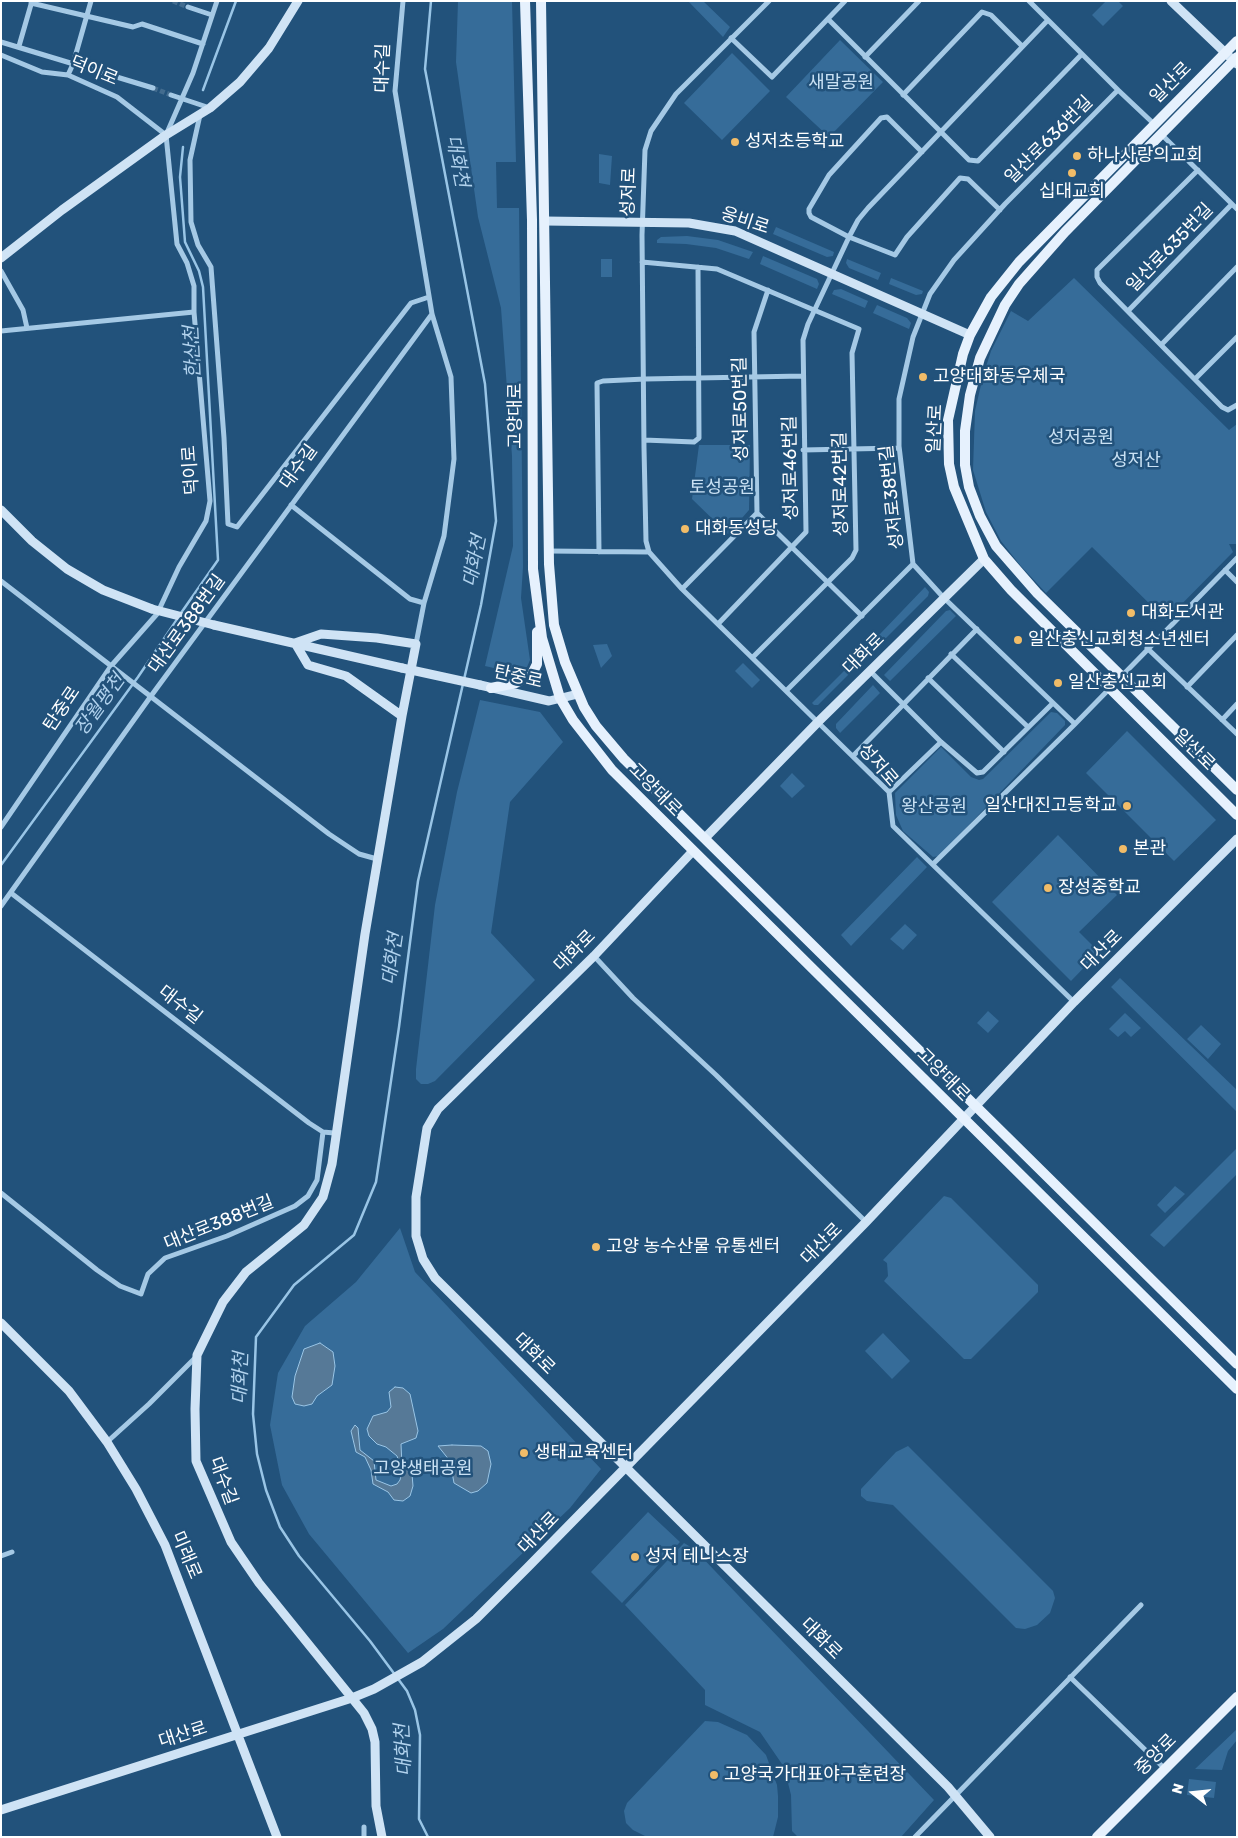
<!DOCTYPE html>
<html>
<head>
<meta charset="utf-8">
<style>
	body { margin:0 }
	#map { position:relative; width:1238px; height:1838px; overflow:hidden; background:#22527b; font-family:Rubik,sans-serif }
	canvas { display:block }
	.frame { position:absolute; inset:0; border:2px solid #fff; pointer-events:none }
	.north { position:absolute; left:1168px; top:1768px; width:50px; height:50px; -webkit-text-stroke:4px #22527b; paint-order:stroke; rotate:286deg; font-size:14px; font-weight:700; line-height:20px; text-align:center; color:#fff }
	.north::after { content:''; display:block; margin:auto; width:18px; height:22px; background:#fff; clip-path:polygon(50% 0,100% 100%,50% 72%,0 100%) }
</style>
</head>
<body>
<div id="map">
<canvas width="1238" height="1838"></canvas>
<div class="frame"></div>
<div class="north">N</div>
</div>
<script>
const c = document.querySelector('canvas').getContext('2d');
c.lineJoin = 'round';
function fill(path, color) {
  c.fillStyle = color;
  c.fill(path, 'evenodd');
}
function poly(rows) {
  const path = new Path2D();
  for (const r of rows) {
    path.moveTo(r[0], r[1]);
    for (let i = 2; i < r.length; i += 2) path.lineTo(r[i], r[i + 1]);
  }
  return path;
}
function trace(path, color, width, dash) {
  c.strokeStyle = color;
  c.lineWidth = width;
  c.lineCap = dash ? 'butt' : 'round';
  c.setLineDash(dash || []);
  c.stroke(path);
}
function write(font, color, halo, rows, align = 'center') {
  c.font = font + ' Rubik,"Noto Sans KR",sans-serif';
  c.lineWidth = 5;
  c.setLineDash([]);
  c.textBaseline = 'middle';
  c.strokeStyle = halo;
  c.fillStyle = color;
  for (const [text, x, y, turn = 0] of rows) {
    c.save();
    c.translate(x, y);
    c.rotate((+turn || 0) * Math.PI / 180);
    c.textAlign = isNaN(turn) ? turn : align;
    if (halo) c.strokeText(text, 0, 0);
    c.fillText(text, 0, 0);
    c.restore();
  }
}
fill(poly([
	[458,1,512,1,516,162,496,162,497,208,519,208,523,567,521,598,530,660,527,667,516,673,485,666,513,546,512,456,501,308,478,217,456,62],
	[688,1,703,1,730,27,723,37],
	[1106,1,1118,1,1123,6,1103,26,1092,15],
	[840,40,883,82,829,137,786,97],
	[732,53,770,91,722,140,684,103],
	[599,154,612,156,610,185,599,183],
	[776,227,834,252,833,256,827,257,773,234],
	[687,236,718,240,753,252,749,259,716,248,686,244,657,243,657,240,661,237],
	[763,256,817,279,819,284,817,289,760,264],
	[601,259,612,259,612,277,601,277],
	[847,259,881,273,878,280,849,268,846,263],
	[891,278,923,291,922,294,916,295,889,284],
	[1074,278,1229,430,1237,424,1237,544,1229,544,1233,552,1166,620,1092,547,1046,593,1020,565,1001,541,986,512,973,470,975,411,983,376,991,351,1011,311,1028,321],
	[841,289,868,301,865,308,832,294,834,290],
	[877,305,907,318,911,323,909,329,873,313],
	[699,445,750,445,749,510,728,534,692,499],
	[925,587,929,592,928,596,863,661,858,657],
	[950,610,956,616,890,681,884,675,946,611],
	[607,644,612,656,601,668,593,645],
	[743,663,760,680,752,688,735,671],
	[851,664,855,668,818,705,814,705,812,703],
	[873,685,880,693,840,733,836,728,836,724],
	[480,700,540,712,563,742,510,802,491,933,535,980,435,1081,428,1084,421,1084,416,1079,416,1069,435,905,457,792],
	[1051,712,1057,713,1065,721,1065,725,939,856,933,857,903,831,896,815,895,793,941,747,971,777,979,780,983,779],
	[1127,731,1216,820,1174,861,1086,773],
	[792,773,805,786,792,798,780,786],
	[1058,835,1117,895,1079,932,1099,952,1071,981,992,902],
	[917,857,927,867,851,946,841,935],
	[905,924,917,935,903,950,890,939],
	[1120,978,1237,1090,1237,1112,1111,987],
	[988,1011,999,1021,988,1033,977,1023],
	[1125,1013,1141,1028,1131,1037,1125,1031,1118,1037,1109,1029],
	[1201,1025,1221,1044,1208,1059,1187,1039],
	[1237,1148,1237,1174,1164,1247,1150,1235],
	[1175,1186,1185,1194,1165,1213,1157,1205],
	[944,1196,951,1198,1038,1285,1038,1292,971,1359,964,1359,884,1281,888,1276,887,1263,883,1260],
	[400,1228,415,1272,601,1469,570,1508,443,1629,408,1653,309,1534,282,1485,270,1425,278,1373,305,1326,356,1282],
	[883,1333,910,1361,892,1379,865,1351],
	[908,1446,1053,1591,1055,1598,1050,1613,1037,1625,1025,1629,1016,1628,893,1505,867,1501,861,1496,861,1489,878,1471,896,1452],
	[648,1512,680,1542,622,1603,591,1572],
	[684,1543,694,1549,934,1800,901,1837,798,1837,792,1831,791,1795,784,1767,760,1732,705,1705,705,1690,625,1605],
	[705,1721,718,1722,747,1735,766,1755,777,1785,778,1796,778,1817,773,1837,647,1837,633,1830,626,1823,624,1811,627,1803],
	[1237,1729,1237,1740,1228,1751,1222,1770,1195,1769],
	[1189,1779,1216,1782,1214,1798,1187,1795]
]), '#366c99');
const water = poly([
	[320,1343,333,1352,335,1366,332,1385,317,1396,312,1404,304,1406,295,1404,292,1397,295,1376,304,1349,320,1343],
	[395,1387,403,1388,410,1394,418,1431,416,1438,401,1444,402,1466,412,1474,413,1486,410,1496,403,1501,394,1500,388,1492,373,1484,371,1470,365,1457,356,1452,351,1431,355,1425,358,1428,360,1450,374,1461,376,1480,391,1486,397,1484,400,1480,402,1471,397,1456,386,1447,377,1444,369,1436,367,1429,373,1416,387,1412,391,1407,389,1392,395,1387],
	[452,1445,481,1446,488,1451,491,1464,487,1483,478,1491,471,1493,454,1483,450,1461,438,1446,452,1445]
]);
fill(water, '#567997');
trace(water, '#99c5e6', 1);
trace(poly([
	[203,90,236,1],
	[181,613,218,560,203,287,199,271,185,242,180,177,183,147],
	[1,865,138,677,178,618],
	[428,1837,419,1819,420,1735,415,1710,407,1691,370,1641,299,1556,280,1527,266,1490,257,1454,253,1414,256,1337,294,1285,354,1235,376,1182,399,1027,418,881,481,605,496,521,485,384,425,69,431,1]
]), '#99c5e6', 2.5);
trace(poly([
	[173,1,188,7],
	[153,88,171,95]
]), '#436c8f', 5, [5, 2.5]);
trace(poly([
	[403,1,395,91,432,314,451,377,454,459,444,536,424,603,416,644],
	[769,1,676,94,651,131,645,150,642,235,644,448,646,541,649,552,682,589,889,792,893,826,1074,1002],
	[31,3,133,27,142,24,203,44],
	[188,7,212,15],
	[828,19,969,160,978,161,1082,54,1048,20],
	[731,38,772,77,845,1],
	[1,42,153,88],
	[19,46,32,1],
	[1,55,42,72,68,75,117,97,166,135],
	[865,57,919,1],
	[68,75,73,64,91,1],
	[1118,90,1153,123],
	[171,95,210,108],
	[903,95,982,12,991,15,1022,46],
	[200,115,190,160,191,222,198,245,211,267,224,438,228,524,237,527,411,303,429,297],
	[1161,134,1237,209],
	[922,152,887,117,881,118,829,175,809,209,809,213,811,217,849,237,895,255,907,237,960,178,968,179,1000,210],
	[1198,170,1097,270,1097,277,1100,283,1222,407,1228,410,1237,405],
	[642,262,717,269,859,329,852,353,856,550,852,558,753,657],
	[1,271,23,310,27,328],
	[1128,311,1232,204],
	[1,331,194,312],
	[1161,345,1237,267],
	[1195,379,1237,337],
	[644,440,694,442,699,438,698,267],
	[803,450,899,448],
	[291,505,410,599,424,603],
	[757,513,862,616],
	[549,551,649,552],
	[599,552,597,383,603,381,645,379,803,376],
	[913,564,943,597,1075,724],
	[1225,570,1237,582],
	[1,581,329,834,359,854,377,859],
	[682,589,757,513,754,332,768,290],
	[718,624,806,532,803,340,808,324,849,237,858,220,868,208,1048,20,1029,1],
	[1147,648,1237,734],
	[951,654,1028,727],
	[870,671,941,742,977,773,983,772,1053,703],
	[928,678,1004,752],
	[1187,687,1237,635],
	[787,690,913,564,899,446,899,399,913,337,930,294,954,260,1005,204,1118,90,1082,54],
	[1222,720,1237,704],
	[853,756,977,629],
	[889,792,941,742],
	[1,827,111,666,157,614,179,567,206,521,210,501,194,312,194,286,187,263,177,244,166,135,193,73,217,1],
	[933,864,1075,724,1237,558],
	[11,893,309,1123,323,1132,334,1133],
	[1,906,151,696,432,314],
	[594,956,633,998,716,1075,866,1222],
	[1,1193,97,1270,120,1286,141,1294,148,1274,165,1258,227,1236,295,1206,308,1196,317,1180,323,1132],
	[107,1442,149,1404,197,1356],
	[1,1556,12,1552],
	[1070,1677,1165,1769],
	[364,1827,364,1837],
	[915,1837,1141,1605]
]), '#a5c9e5', 5);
trace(poly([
	[1171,1,1237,64],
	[545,221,689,223,735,231,970,335],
	[1,258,62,210,166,135,210,108,240,82,269,48,298,1],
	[1,510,32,541,67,569,103,590,152,609],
	[214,625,402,668],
	[480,685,549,701,578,694],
	[706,837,818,722,984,559],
	[693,851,594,956,438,1109,427,1128,416,1197,416,1236,423,1259,435,1278,948,1787,990,1837],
	[1,1323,69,1391,107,1442,136,1489,165,1545,277,1837],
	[1,1810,352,1698,374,1689,422,1662,476,1619,528,1567,866,1222,1074,1002,1237,839],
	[382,1837,376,1806,375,1742,372,1729,364,1713,259,1583,231,1542,196,1461,195,1409,197,1355,223,1302,246,1272,304,1225,323,1197,332,1164,365,934,402,716,416,644,377,638,321,634,295,643,308,665,346,676,402,716]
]), '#cfe3f5', 9);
trace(poly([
	[525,1,532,220,533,569,542,638,560,698,573,720,612,770,1237,1389],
	[541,1,549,564,554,625,565,662,584,707,596,726,624,759,1237,1364],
	[1237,41,1019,262,991,297,970,335,963,354,948,420,949,464,954,487,984,559,1011,590,1237,815],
	[1237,57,1065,232,1019,284,1005,305,980,358,970,395,965,431,965,465,969,487,980,516,996,546,1037,593,1237,790],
	[491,688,516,683,532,674,537,664,537,632],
	[1097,1837,1237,1697]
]), '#e6f1fd', 10);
trace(poly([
	[152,609,214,625],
	[402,668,480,685]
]), '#cfe3f5', 9);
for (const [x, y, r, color] of [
	[735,142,5,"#f1bc68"],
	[1077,156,5,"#f1bc68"],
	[1072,173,5,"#f1bc68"],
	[923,377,5,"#f1bc68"],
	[685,529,5,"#f1bc68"],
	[1131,613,5,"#f1bc68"],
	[1018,640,5,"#f1bc68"],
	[1058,683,5,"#f1bc68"],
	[1127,806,5,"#f1bc68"],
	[1123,849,5,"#f1bc68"],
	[1048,888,5,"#f1bc68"],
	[596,1247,5,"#f1bc68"],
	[524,1453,5,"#f1bc68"],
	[635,1557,5,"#f1bc68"],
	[714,1775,5,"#f1bc68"]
]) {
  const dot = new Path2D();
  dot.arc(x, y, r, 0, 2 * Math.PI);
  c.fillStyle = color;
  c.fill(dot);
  trace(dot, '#22527b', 2);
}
write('18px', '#fff', '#22527b', [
	["대수길",383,68,-88],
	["덕이로",94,71,22],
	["일산로",1171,83,-45],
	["일산로636번길",1049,140,-45],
	["성저로",629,192,-88],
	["웅비로",745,221,18],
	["일산로635번길",1170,248,-46],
	["성저로50번길",741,409,-91],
	["고양대로",516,416,-90],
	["일산로",935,429,-87],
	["대수길",299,467,-54],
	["성저로46번길",791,468,-91],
	["덕이로",191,470,-94],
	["성저로42번길",841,484,-91],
	["성저로38번길",892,497,-96],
	["대산로388번길",187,624,-54],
	["대화로",864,654,-45],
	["탄중로",518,677,13],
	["탄중로",62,709,-56],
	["일산로",1194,750,45],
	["성저로",878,765,49],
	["고양대로",655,790,45],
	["대화로",575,951,-45],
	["대산로",1102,951,-45],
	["대수길",180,1005,38],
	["고양대로",943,1075,45],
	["대산로388번길",219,1223,-22],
	["대산로",822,1244,-45],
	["대화로",534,1354,45],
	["대수길",223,1481,70],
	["대산로",539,1533,-46],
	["미래로",186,1555,67],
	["대화로",821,1639,45],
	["대산로",183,1735,-18],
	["중앙로",1156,1755,-45]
]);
write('18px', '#c9e1f4', '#22527b', [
	["새말공원",841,83],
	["성저공원",1081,438],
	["성저산",1136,461],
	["토성공원",722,488],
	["왕산공원",934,807],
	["고양생태공원",423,1469]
]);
write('18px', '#fff', '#22527b', [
	["성저초등학교",745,142],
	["하나사랑의교회",1087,156],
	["십대교회",1072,192,"center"],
	["고양대화동우체국",933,377],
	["대화동성당",695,529],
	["대화도서관",1141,613],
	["일산충신교회청소년센터",1028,640],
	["일산충신교회",1068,683],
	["일산대진고등학교",1117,806,"right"],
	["본관",1133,849],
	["장성중학교",1058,888],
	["고양 농수산물 유통센터",606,1247],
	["생태교육센터",534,1453],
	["성저 테니스장",645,1557],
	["고양국가대표야구훈련장",724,1775]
], 'left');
write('italic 19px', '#b1d2ed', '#22527b', [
	["대화천",457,161,79],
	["한산천",193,352,-93],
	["대화천",475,561,-79],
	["장월평천",100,705,-54],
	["대화천",393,959,-82],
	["대화천",241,1378,-88],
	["대화천",404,1750,-93]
]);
</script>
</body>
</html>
